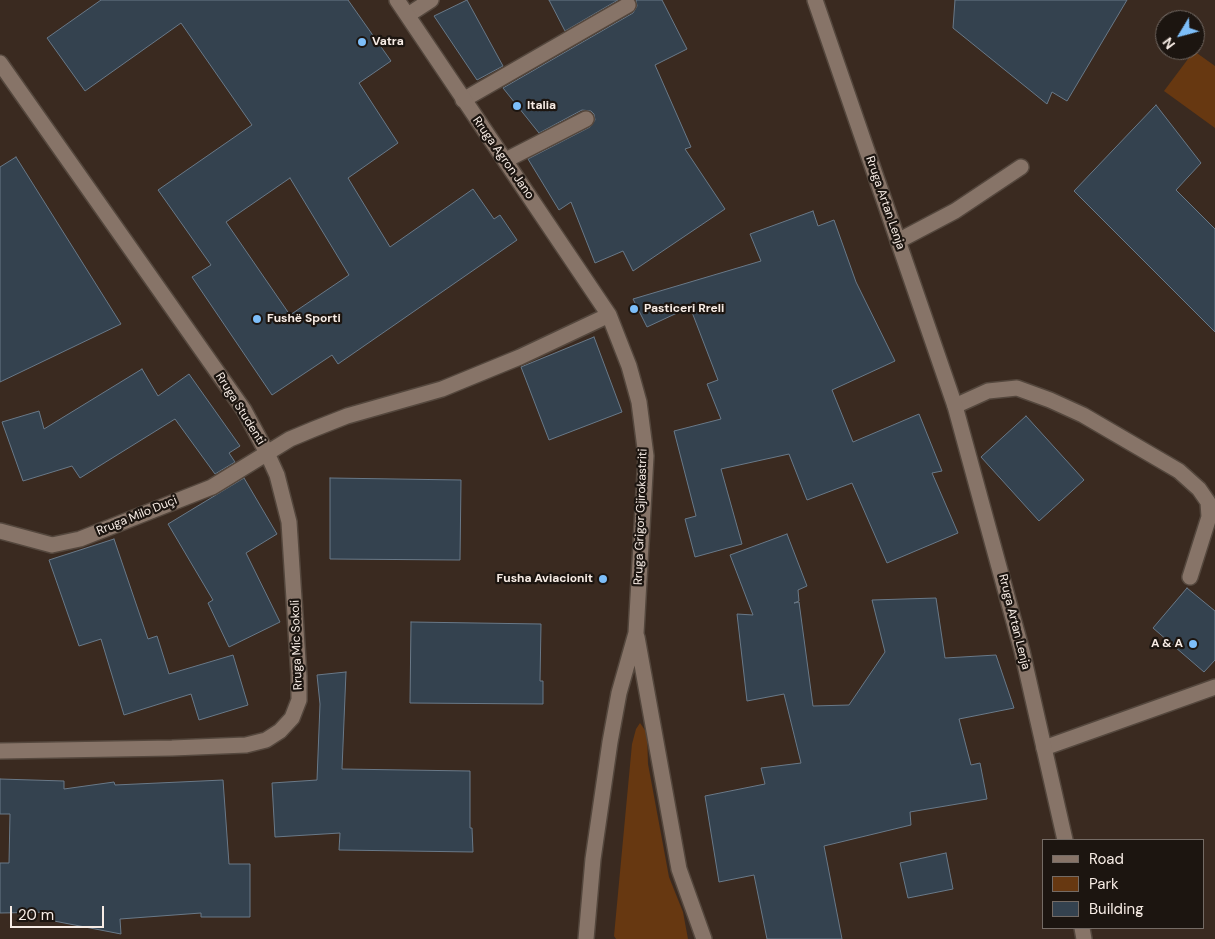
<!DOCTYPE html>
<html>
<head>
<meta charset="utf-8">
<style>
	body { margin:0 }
	#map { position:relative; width:1215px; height:939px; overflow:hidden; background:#3a2a20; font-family:"DM Sans",sans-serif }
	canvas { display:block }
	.legend { position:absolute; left:1042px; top:839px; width:162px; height:90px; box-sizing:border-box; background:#1c1510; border:1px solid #746b65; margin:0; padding:6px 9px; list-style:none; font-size:15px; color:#f7ece5 }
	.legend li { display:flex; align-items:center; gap:10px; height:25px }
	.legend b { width:25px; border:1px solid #746b65 }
	.north { position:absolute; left:1155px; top:10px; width:50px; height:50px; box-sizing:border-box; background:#1c1510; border:1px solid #746b65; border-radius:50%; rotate:233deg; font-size:14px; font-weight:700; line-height:20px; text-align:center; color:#f7ece5 }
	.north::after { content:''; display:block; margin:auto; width:18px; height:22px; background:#7dbef9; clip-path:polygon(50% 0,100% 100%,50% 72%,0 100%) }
	.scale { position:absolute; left:10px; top:906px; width:94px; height:22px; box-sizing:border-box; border:2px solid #f7ece5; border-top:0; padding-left:6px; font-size:15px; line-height:18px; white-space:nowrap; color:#f7ece5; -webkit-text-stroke:4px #1c1510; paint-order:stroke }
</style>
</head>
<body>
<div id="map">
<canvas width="1215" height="939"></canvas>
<ul class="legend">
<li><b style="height:6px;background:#877468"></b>Road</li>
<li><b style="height:14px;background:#673811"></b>Park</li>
<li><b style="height:14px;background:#34424f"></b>Building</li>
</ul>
<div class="north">N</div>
<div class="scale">20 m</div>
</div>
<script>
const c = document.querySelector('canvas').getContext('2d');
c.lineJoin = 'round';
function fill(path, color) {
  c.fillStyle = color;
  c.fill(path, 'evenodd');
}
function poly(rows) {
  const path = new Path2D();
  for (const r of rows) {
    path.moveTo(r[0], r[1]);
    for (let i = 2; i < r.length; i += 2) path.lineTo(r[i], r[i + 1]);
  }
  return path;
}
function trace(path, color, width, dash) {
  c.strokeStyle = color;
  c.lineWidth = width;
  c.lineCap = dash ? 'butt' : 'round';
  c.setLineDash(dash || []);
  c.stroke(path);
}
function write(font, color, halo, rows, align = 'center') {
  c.font = font + ' "DM Sans",sans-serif';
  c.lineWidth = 4.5;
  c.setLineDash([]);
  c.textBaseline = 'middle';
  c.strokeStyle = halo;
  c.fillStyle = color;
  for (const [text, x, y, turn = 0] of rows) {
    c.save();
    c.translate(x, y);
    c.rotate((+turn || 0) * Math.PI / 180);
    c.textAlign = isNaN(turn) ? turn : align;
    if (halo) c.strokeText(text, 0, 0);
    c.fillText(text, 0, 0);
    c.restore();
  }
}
fill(poly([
	[1194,51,1215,66,1215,128,1164,91],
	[640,723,647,733,648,764,669,877,683,912,688,939,616,939,614,936,632,744,636,729]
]), '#673811');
const building = poly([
	[101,0,348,0,391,61,359,83,398,143,348,178,390,247,473,189,494,219,500,215,517,240,338,364,332,355,272,395,192,277,211,265,158,190,252,125,181,23,85,91,47,38,101,0],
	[290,178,349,275,290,315,226,222,290,178],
	[467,0,503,66,477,80,434,16,467,0],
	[549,0,618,0,565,31,549,0],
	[636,0,662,0,687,49,655,65,691,147,685,149,725,209,633,271,623,251,595,263,571,202,559,210,528,159,590,127,595,120,594,114,591,111,582,110,539,133,503,88,633,13,637,6,636,0],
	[955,0,1127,0,1067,101,1052,92,1047,104,953,28,955,0],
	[1156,105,1201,163,1176,190,1215,229,1215,332,1074,191,1156,105],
	[16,157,121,324,0,382,0,167,16,157],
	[813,211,818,226,834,220,856,282,895,361,832,390,853,442,919,414,942,471,932,473,958,533,887,563,852,483,807,500,789,454,721,469,742,544,695,557,685,519,696,516,674,431,721,419,707,384,718,380,690,307,647,327,633,299,761,261,750,234,813,211],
	[594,337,622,412,549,440,521,367,594,337],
	[142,369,158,396,189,374,240,446,229,453,235,462,215,474,175,419,80,478,72,466,23,481,2,422,39,411,44,429,142,369],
	[1026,416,1084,480,1039,521,981,457,1026,416],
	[244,478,277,534,246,553,280,622,229,647,208,603,213,600,168,524,244,478],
	[330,478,461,480,460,560,330,559,330,478],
	[787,534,807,586,798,590,799,601,794,603,799,602,813,706,849,705,885,652,872,600,936,598,945,658,996,655,1014,708,959,719,971,765,980,763,987,799,910,812,911,825,824,846,842,939,767,939,754,875,719,882,705,796,765,784,761,768,801,763,784,694,747,701,737,614,753,615,730,555,787,534],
	[114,539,148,639,157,636,169,674,233,655,248,705,199,720,191,694,124,715,101,639,79,646,49,560,114,539],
	[1187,588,1215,611,1215,660,1204,672,1153,628,1187,588],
	[411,622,541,624,540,681,543,681,543,704,410,703,411,622],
	[346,672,342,769,470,771,470,828,472,828,473,852,339,850,340,833,275,837,272,783,317,780,320,704,317,675,346,672],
	[0,779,64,781,64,789,114,782,115,785,223,780,229,864,250,864,250,917,201,917,201,913,120,919,121,934,54,921,54,912,0,913,0,863,9,863,10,814,0,814,0,779],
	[946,853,953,889,908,898,900,863,946,853]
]);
fill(building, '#34424f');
trace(building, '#697988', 1);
const lane = poly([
	[408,15,431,0],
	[463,100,628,5],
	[506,160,586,119],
	[898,241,955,211,1021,167],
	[955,406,988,391,1017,388,1050,400,1083,415,1179,471,1199,489,1208,502,1209,517,1190,577]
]);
const street = poly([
	[397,0,609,315,629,366,639,402,646,456,636,633,619,693,610,742,593,859,586,939],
	[0,63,244,410,267,453,277,475,289,522,299,676,299,700,292,718,280,731,266,740,246,745,172,748,0,751],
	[0,531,52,545,80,539,212,487,290,439,314,429,347,416,442,389,520,357,609,315],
	[637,637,679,869,704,939],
	[1044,748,1215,687]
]);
const secondary = poly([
	[815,0,955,406,1022,651,1065,840],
	[1082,928,1084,939]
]);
trace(lane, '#54473d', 18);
trace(street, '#54473d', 18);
trace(secondary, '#54473d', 18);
trace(lane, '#877468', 15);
trace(street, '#877468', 15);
trace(secondary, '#877468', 15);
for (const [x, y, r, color] of [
	[362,42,5,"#7dbef9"],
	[517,106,5,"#7dbef9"],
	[634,309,5,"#7dbef9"],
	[257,319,5,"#7dbef9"],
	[603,579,5,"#7dbef9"],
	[1193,644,5,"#7dbef9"]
]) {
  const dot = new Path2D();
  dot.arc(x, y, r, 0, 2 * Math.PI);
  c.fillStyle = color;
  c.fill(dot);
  trace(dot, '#1c1510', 2);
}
write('bold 12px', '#f7ece5', '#1c1510', [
	["Vatra",372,42],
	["Italia",527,106],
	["Pasticeri Rreli",644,309],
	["Fushë Sporti",267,319],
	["Fusha Aviacionit",593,579,"right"],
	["A & A",1183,644,"right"]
], 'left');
write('12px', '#f7ece5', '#1c1510', [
	["Rruga Agron Jano",503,158,55],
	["Rruga Artan Lenja",885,203,71],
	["Rruga Studenti",240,409,58],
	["Rruga Milo Duçi",137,516,-22],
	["Rruga Grigor Gjirokastriti",641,517,-88],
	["Rruga Artan Lenja",1014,622,76],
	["Rruga Mic Sokoli",297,645,-92]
]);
</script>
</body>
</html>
